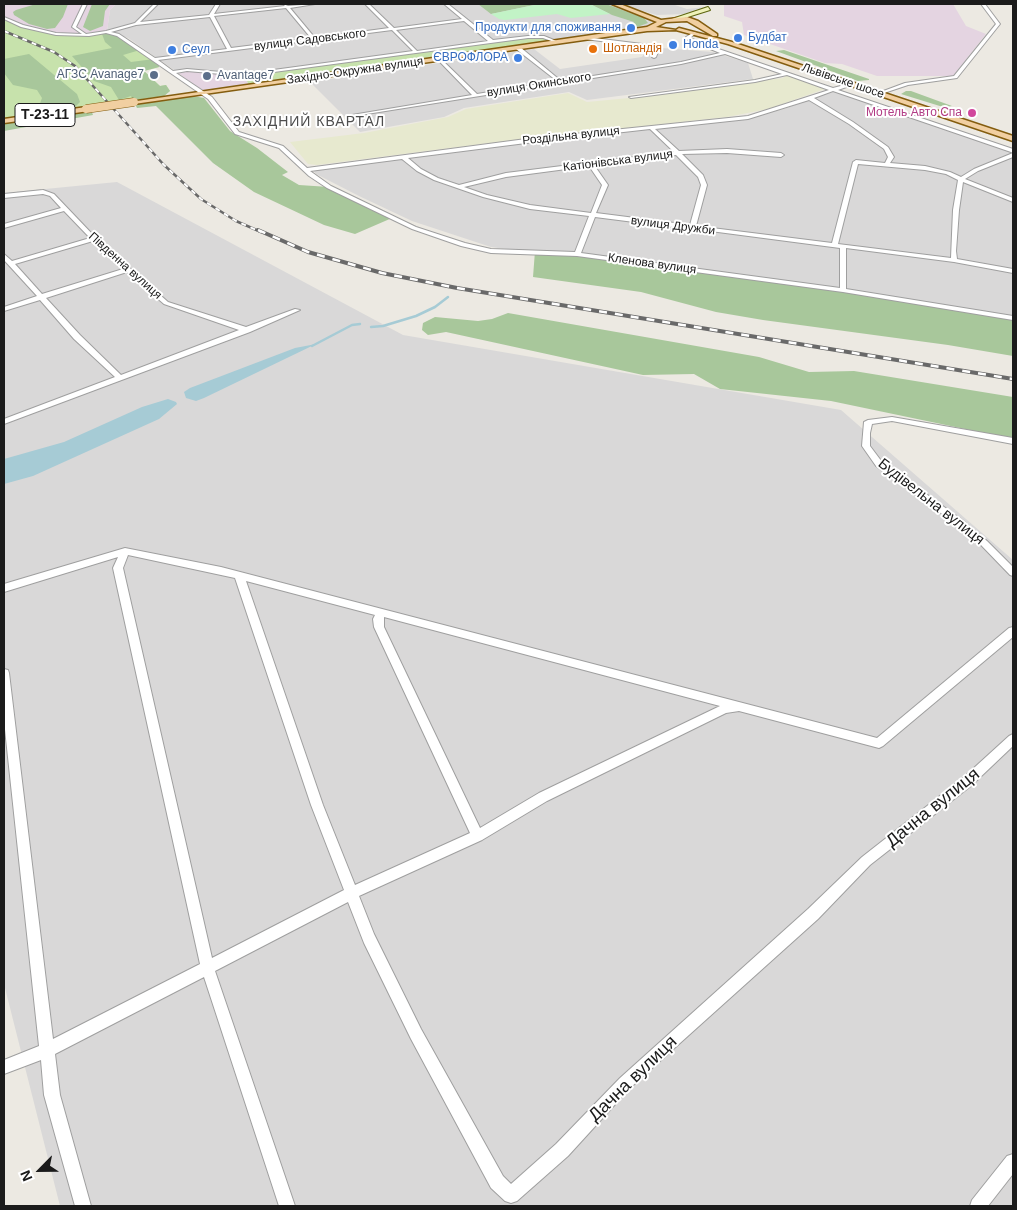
<!DOCTYPE html>
<html>
<head>
<meta charset="utf-8">
<style>
	body { margin:0 }
	#map { position:relative; width:1017px; height:1210px; overflow:hidden; background:#ece9e2; font-family:Arial,sans-serif }
	canvas { display:block }
	.frame { position:absolute; inset:0; border:5px solid #1b1b1b; pointer-events:none }
	.north { position:absolute; left:15px; top:1145px; width:50px; height:50px; -webkit-text-stroke:4px #fff; paint-order:stroke; rotate:247deg; font-size:14px; font-weight:700; line-height:20px; text-align:center; color:#1b1b1b }
	.north::after { content:''; display:block; margin:auto; width:18px; height:22px; background:#1b1b1b; clip-path:polygon(50% 0,100% 100%,50% 72%,0 100%) }
</style>
</head>
<body>
<div id="map">
<canvas width="1017" height="1210"></canvas>
<div class="frame"></div>
<div class="north">N</div>
</div>
<script>
const c = document.querySelector('canvas').getContext('2d');
c.lineJoin = 'round';
function fill(path, color) {
  c.fillStyle = color;
  c.fill(path, 'evenodd');
}
function poly(rows) {
  const path = new Path2D();
  for (const r of rows) {
    path.moveTo(r[0], r[1]);
    for (let i = 2; i < r.length; i += 2) path.lineTo(r[i], r[i + 1]);
  }
  return path;
}
function trace(path, color, width, dash) {
  c.strokeStyle = color;
  c.lineWidth = width;
  c.lineCap = dash ? 'butt' : 'round';
  c.setLineDash(dash || []);
  c.stroke(path);
}
function write(font, color, halo, rows, align = 'center') {
  c.font = font + ' Arial,sans-serif';
  c.lineWidth = 4;
  c.setLineDash([]);
  c.textBaseline = 'middle';
  c.strokeStyle = halo;
  c.fillStyle = color;
  for (const [text, x, y, turn = 0] of rows) {
    c.save();
    c.translate(x, y);
    c.rotate((+turn || 0) * Math.PI / 180);
    c.textAlign = isNaN(turn) ? turn : align;
    if (halo) c.strokeText(text, 0, 0);
    c.fillText(text, 0, 0);
    c.restore();
  }
}
fill(poly([
	[116,4,613,4,649,18,652,21,651,23,643,28,554,42,231,75,177,72,128,38,107,31,110,10],
	[618,4,672,4,687,9,706,7,684,14,657,15],
	[649,47,713,52,748,63,753,79,587,100,569,92,464,108,444,117,360,132,310,82,534,49,560,69,642,57],
	[834,91,1013,152,1013,318,966,309,491,247,412,221,359,196,316,174,313,170,479,148,747,118,784,109],
	[117,182,403,335,841,410,1013,560,1013,1206,60,1206,4,984,4,193]
]), '#d9d8d8');
fill(poly([
	[4,4,116,4,110,10,107,31,76,34,57,33,23,26,4,17],
	[724,4,953,4,966,26,986,34,953,76,877,76,842,64,825,63,744,35,742,22,724,16],
	[186,71,244,75,249,85,204,92,177,72]
]), '#e4d4e1');
fill(poly([
	[787,75,825,89,768,109,727,117,482,144,317,165,308,164,290,142,364,133,448,117,466,109,568,93,587,102,629,98,783,78]
]), '#e7e9cf');
fill(poly([
	[4,20,20,26,54,35,107,33,154,59,159,67,144,71,160,86,166,85,170,91,164,96,4,120],
	[529,38,543,38,554,42,249,85,244,75]
]), '#c7e2ac');
fill(poly([
	[36,4,68,4,63,17,55,28,47,29,29,24,14,15,13,12,16,10],
	[92,4,110,4,105,11,103,26,90,31,83,27],
	[478,4,539,4,491,14],
	[590,4,606,4,644,18,648,23,637,27,632,24,634,22,612,15],
	[107,33,117,35,140,50,123,55,131,62,154,59,158,62,159,67,144,71,160,86,166,85,170,91,164,96,133,100,131,96,119,100,111,87,94,81,72,56,112,48,105,42,102,34],
	[784,50,869,79,869,80,858,81,776,51],
	[29,54,77,94,80,102,76,106,43,112,38,109,42,98,37,90,13,85,4,73,4,59],
	[906,91,911,91,952,106,943,107,901,94],
	[193,96,204,98,230,131,257,148,288,172,282,175,299,185,329,187,392,218,355,234,324,225,254,192,213,163,156,106,137,108,135,104],
	[91,110,93,115,4,131,4,123],
	[535,251,577,254,966,309,1013,318,1013,356,948,345,763,320,716,312,641,292,533,277],
	[508,313,759,357,809,372,854,371,1013,397,1013,439,831,401,720,389,694,374,643,375,446,332,428,335,422,330,423,323,435,317,478,321,492,319]
]), '#a8c79b');
fill(poly([
	[539,4,590,4,610,14,571,18,557,14,505,20,499,19,491,14]
]), '#c2f3c6');
fill(poly([
	[316,344,204,398,196,401,186,398,184,392,190,388,295,348],
	[168,399,176,402,177,404,159,419,33,476,4,484,4,459,64,442,142,407]
]), '#a6cbd5');
trace(poly([
	[371,327,383,326,416,316,435,307,448,297],
	[312,346,352,325,360,324]
]), '#a6cbd5', 2.5);
const minor = poly([
	[83,4,87,4,76,27,86,34,106,31,135,23,154,4,158,4,140,22,209,15,216,4,220,4,214,14,285,6,283,4,288,6,315,4,290,8,315,38,389,28,365,4,369,4,394,28,462,19,444,4,448,4,493,40,528,36,544,36,559,42,557,43,543,38,528,38,244,76,187,71,176,73,212,97,239,132,283,146,307,168,526,139,748,116,829,90,787,75,755,82,631,98,629,97,755,80,782,74,725,54,681,64,354,116,352,115,472,95,438,60,440,58,477,94,557,81,516,49,516,47,520,47,561,81,681,62,720,53,686,39,686,37,694,32,696,33,690,38,704,44,833,88,852,83,852,85,838,90,1013,149,1013,153,1011,152,833,91,814,98,853,122,888,147,894,157,890,163,925,166,950,172,961,177,974,169,1013,153,1013,157,978,171,965,179,1013,198,1013,202,963,182,959,210,956,251,957,259,1013,269,1013,273,954,262,846,248,846,289,1013,316,1013,320,843,292,577,256,491,253,461,246,412,229,327,188,309,176,279,148,235,134,208,99,117,36,106,33,89,36,56,35,21,27,4,19,4,17,23,25,56,33,82,34,72,27,83,4],
	[286,8,311,38,231,48,214,16,286,8],
	[210,17,227,49,155,58,119,34,111,32,136,25,210,17],
	[464,21,488,41,417,51,396,30,464,21],
	[392,30,413,51,244,74,187,69,173,71,158,60,392,30],
	[809,100,849,124,884,149,888,157,885,163,856,160,853,162,832,243,696,226,707,185,703,175,682,154,727,153,781,157,784,155,781,153,727,149,679,151,655,129,748,119,809,100],
	[650,129,674,152,506,173,459,185,438,178,421,169,408,158,526,143,650,129],
	[676,155,698,177,701,185,690,225,596,213,608,185,594,165,676,155],
	[402,159,417,171,434,180,483,197,530,209,589,216,575,252,491,249,465,243,416,227,331,186,310,171,402,159],
	[858,164,925,170,946,174,958,180,953,210,951,258,838,244,858,164],
	[589,166,602,185,591,213,530,205,487,195,464,187,506,177,589,166],
	[595,217,689,229,692,231,695,229,840,248,840,288,581,253,595,217],
	[981,4,985,4,1000,24,957,78,908,85,878,95,878,93,905,83,954,76,996,24,981,4],
	[586,37,658,46,660,47,656,57,654,58,652,57,655,48,585,39,586,37],
	[43,190,54,194,96,238,168,302,246,327,295,309,300,310,250,332,4,424,4,419,115,377,74,339,40,300,4,311,4,307,37,296,4,260,4,254,12,261,90,238,64,211,4,228,4,224,61,208,50,196,43,194,4,198,4,194,43,190],
	[93,241,123,269,42,294,15,264,93,241],
	[127,272,164,304,239,330,121,375,80,335,46,298,127,272],
	[892,417,1013,438,1013,444,892,421,872,424,870,433,870,446,882,462,962,520,987,541,1013,567,1013,576,1010,575,981,545,956,524,876,466,862,446,864,422,868,420,892,417],
	[125,548,221,567,877,738,1009,628,1013,627,1013,637,883,746,879,748,739,711,726,713,547,801,482,840,359,896,374,934,421,1029,503,1176,511,1184,556,1144,620,1078,808,909,862,857,964,777,1009,736,1013,734,1013,746,972,785,870,865,818,919,630,1088,568,1156,517,1201,511,1203,505,1201,491,1188,411,1039,364,943,348,902,215,971,295,1206,279,1206,204,977,55,1054,60,1095,91,1206,75,1206,44,1095,41,1060,4,1074,4,1060,39,1046,4,720,4,669,8,670,9,673,53,1039,200,964,113,568,118,557,4,592,4,584,125,548],
	[128,555,235,578,311,805,344,890,212,958,123,568,128,555],
	[246,581,375,615,373,619,374,627,470,833,355,885,323,805,246,581],
	[384,617,720,706,539,793,480,828,384,627,384,617],
	[1013,1154,1013,1174,988,1206,970,1206,972,1200,1007,1156,1013,1154]
]);
const secondary = poly([
	[708,7,710,10,675,21,672,19,708,7]
]);
const primary = poly([
	[612,4,620,4,661,20,687,17,698,21,717,34,717,36,713,36,687,21,666,22,656,27,676,30,679,28,732,42,1013,136,1013,141,728,44,676,30,647,31,134,104,130,102,647,27,657,22,612,4],
	[86,107,90,109,89,111,4,123,4,119,86,107]
]);
trace(minor, '#9f9f9f', 2);
trace(secondary, '#5c650f', 2);
trace(primary, '#845d0f', 3);
fill(minor, '#fff');
fill(secondary, '#eff2ba');
fill(primary, '#f1cfa1');
const railFar1 = poly([
	[4,31,54,52,75,66,164,165,201,199,236,221,261,232]
]);
const rail = poly([
	[258,230,308,252,382,273,457,288,1013,379]
]);
trace(railFar1, '#696969', 2.5);
trace(rail, '#696969', 4);
trace(railFar1, '#fff', 2, [5]);
trace(rail, '#fff', 2.5, [8]);
const primaryBridgeFar1 = poly([
	[132,102,134,102]
]);
const primaryBridge = poly([
	[86,109,134,102]
]);
trace(primaryBridgeFar1, '#845d0f', 8, []);
trace(primaryBridge, '#845d0f', 9, []);
trace(primaryBridgeFar1, '#f1cfa1', 6);
trace(primaryBridge, '#f1cfa1', 8);
for (const [x, y, r, color] of [
	[631,28,5,"#3f7fe0"],
	[738,38,5,"#3f7fe0"],
	[673,45,5,"#3f7fe0"],
	[593,49,5,"#e8710a"],
	[172,50,5,"#3f7fe0"],
	[518,58,5,"#3f7fe0"],
	[154,75,5,"#5c6f8a"],
	[207,76,5,"#5c6f8a"],
	[972,113,5,"#d1479c"]
]) {
  const dot = new Path2D();
  dot.arc(x, y, r, 0, 2 * Math.PI);
  c.fillStyle = color;
  c.fill(dot);
  trace(dot, '#fff', 2);
}
write('12px', '#366cbe', '#fff', [
	["Продукти для споживання",621,28,"right"],
	["Будбат",748,38],
	["Honda",683,45],
	["Сеул",182,50],
	["ЄВРОФЛОРА",508,58,"right"]
], 'left');
write('12px', '#1b1b1b', '#fff', [
	["вулиця Садовського",310,40,-7],
	["Західно-Окружна вулиця",355,71,-8],
	["Львівське шосе",843,81,19],
	["вулиця Окинського",539,85,-9],
	["Роздільна вулиця",571,136,-6],
	["Катіонівська вулиця",618,161,-7],
	["вулиця Дружби",673,226,7],
	["Кленова вулиця",652,264,8],
	["Південна вулиця",125,266,42]
]);
write('12px', '#c56008', '#fff', [
	["Шотландія",603,49]
], 'left');
write('12px', '#4e5e75', '#fff', [
	["АГЗС Avanage7",144,75],
	["Avantage7",217,76,"left"]
], 'right');
write('12px', '#b23c85', '#fff', [
	["Мотель Авто Спа",962,113]
], 'right');
for (const [x, y, w] of [
	[45,115,60]
]) {
  const box = new Path2D();
  box.roundRect(x - w / 2, y - 11.5, w, 23, 4);
  c.fillStyle = '#fff';
  c.fill(box);
  trace(box, '#1b1b1b', 1);
}
write('bold 14px', '#1b1b1b', null, [
	["Т-23-11",45,115]
]);
c.letterSpacing = '1px';
write('14px', '#4e4e4e', '#fff', [
	["ЗАХІДНИЙ КВАРТАЛ",309,122]
]);
c.letterSpacing = '0px';
write('15px', '#1b1b1b', '#fff', [
	["Будівельна вулиця",931,502,38]
]);
write('18px', '#1b1b1b', '#fff', [
	["Дачна вулиця",933,808,-39],
	["Дачна вулиця",633,1079,-44]
]);
</script>
</body>
</html>
